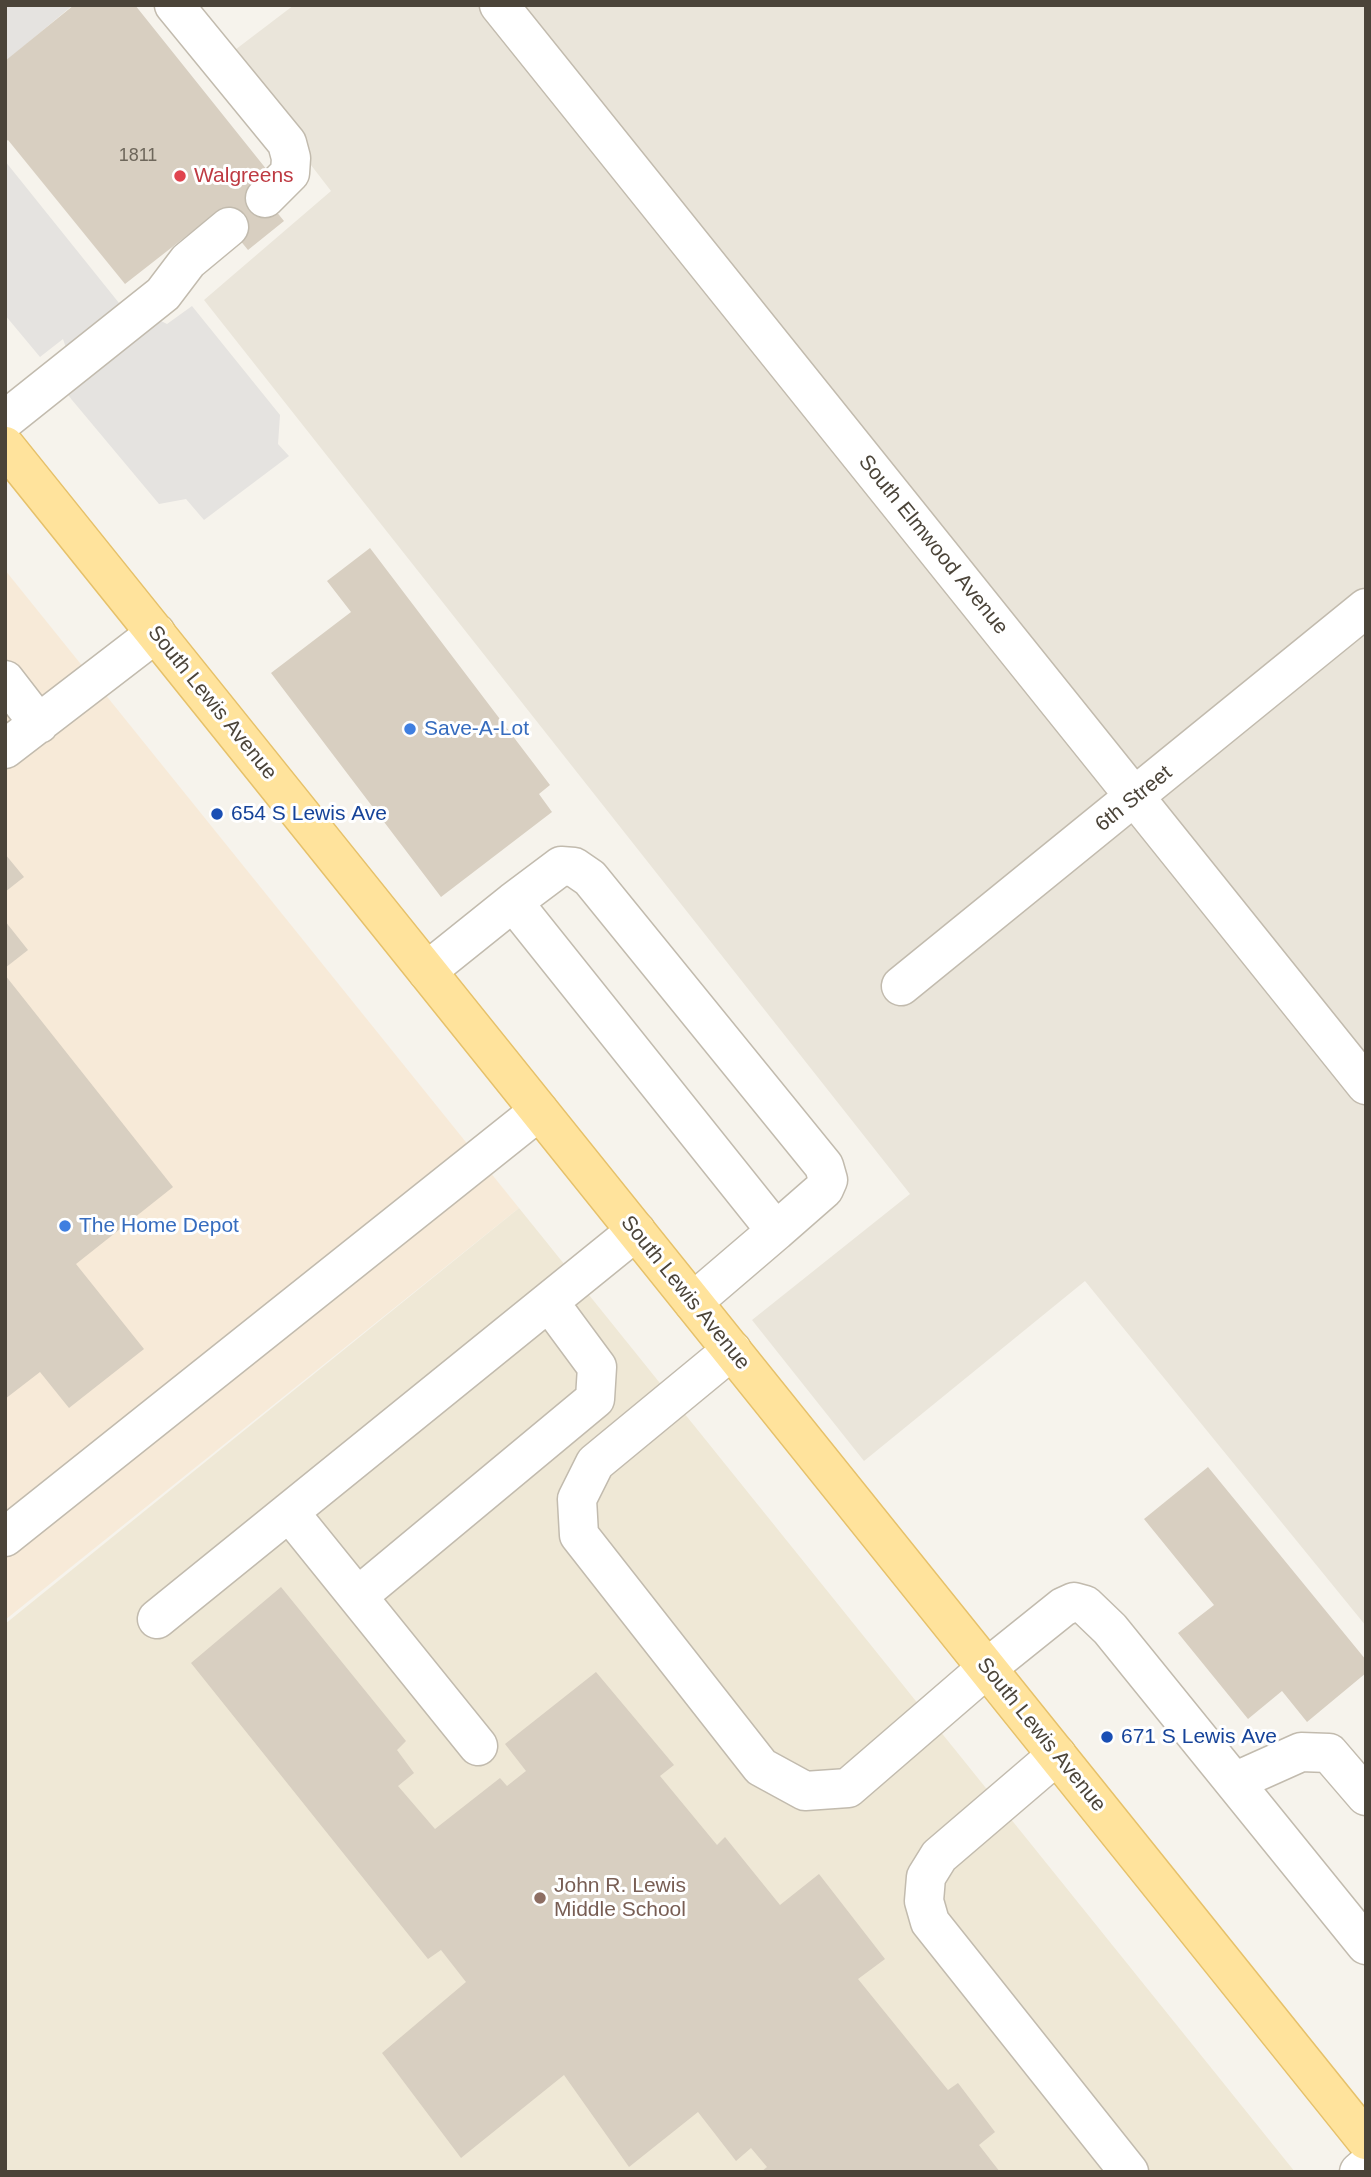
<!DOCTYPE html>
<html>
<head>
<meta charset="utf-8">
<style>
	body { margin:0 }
	#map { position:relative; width:1371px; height:2177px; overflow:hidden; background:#f6f3ec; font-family:Helvetica,sans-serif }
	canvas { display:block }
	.frame { position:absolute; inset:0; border:7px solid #4b4439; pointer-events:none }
</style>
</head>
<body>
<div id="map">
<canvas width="1371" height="2177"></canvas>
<div class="frame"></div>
</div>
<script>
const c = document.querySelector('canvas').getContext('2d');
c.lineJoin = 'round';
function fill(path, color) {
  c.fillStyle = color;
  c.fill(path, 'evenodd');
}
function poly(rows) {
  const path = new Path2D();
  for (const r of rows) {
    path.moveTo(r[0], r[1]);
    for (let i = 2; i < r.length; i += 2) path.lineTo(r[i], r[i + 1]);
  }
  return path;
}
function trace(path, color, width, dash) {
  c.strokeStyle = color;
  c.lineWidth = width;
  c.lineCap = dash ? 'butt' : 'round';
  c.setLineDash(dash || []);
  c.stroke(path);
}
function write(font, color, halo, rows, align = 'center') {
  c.font = font + ' Helvetica,sans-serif';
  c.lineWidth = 6;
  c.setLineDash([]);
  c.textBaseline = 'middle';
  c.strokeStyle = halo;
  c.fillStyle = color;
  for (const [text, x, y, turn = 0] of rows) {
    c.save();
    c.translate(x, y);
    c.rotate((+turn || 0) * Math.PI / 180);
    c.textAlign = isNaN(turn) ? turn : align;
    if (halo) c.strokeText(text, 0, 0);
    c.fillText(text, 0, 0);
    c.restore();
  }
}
fill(poly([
	[294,5,1366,5,1366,1626,1085,1281,864,1461,752,1320,910,1194,204,300,331,191,227,56]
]), '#eae5da');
fill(poly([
	[5,570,519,1208,5,1620]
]), '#f7ead8');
fill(poly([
	[519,1208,1295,2172,5,2172,5,1624]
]), '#efe8d6');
fill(poly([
	[5,5,73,5,5,62],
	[5,161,119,303,141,289,161,315,161,321,167,324,192,306,280,415,278,444,289,456,204,520,186,499,159,504,72,400,46,366,66,348,63,339,40,357,5,315]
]), '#e5e3e0');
fill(poly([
	[74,5,135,5,267,170,253,183,284,221,248,250,217,212,125,284,8,140,5,142,5,61],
	[370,548,550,785,539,794,552,812,441,897,271,673,351,612,327,581],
	[5,854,24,877,5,892],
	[5,921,28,950,5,968],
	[5,975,173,1187,76,1264,144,1349,69,1408,40,1372,5,1399],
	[1208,1467,1366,1660,1366,1673,1307,1722,1282,1691,1248,1719,1178,1633,1214,1605,1144,1519],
	[281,1587,406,1741,397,1750,414,1773,398,1786,435,1829,500,1778,507,1786,526,1771,505,1744,596,1672,674,1765,660,1776,717,1845,725,1837,780,1905,819,1874,885,1959,858,1979,948,2090,958,2083,995,2132,979,2145,1000,2172,761,2172,767,2167,751,2148,736,2161,698,2112,629,2167,564,2075,461,2158,382,2053,466,1982,441,1950,428,1959,191,1663]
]), '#d8cfc1');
const minor = poly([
	[174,5,287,143,291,158,290,173,265,198],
	[499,5,1366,1085],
	[5,420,163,294,188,261,229,227],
	[5,680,39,724],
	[5,749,156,633],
	[513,902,561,866,574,867,590,878,824,1166,828,1180,824,1189,776,1231],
	[427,971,513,902,776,1231,693,1302],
	[901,986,1366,608],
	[732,1350,595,1463,577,1499,579,1535,761,1767,805,1791,848,1788,987,1668,1063,1607,1074,1602,1085,1605,1110,1629,1366,1945],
	[289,1512,478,1746],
	[5,1537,539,1111],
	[358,1596,595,1399,597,1367,549,1302],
	[157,1619,636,1231],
	[1057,1755,939,1856,926,1877,924,1901,930,1922,1129,2172],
	[1234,1782,1301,1752,1329,1753,1366,1796],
	[1359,2172,1366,2166]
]);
const major = poly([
	[5,446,1366,2140]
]);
trace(minor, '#c2bbae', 41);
trace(major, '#e6c16a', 41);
trace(minor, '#fff', 38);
trace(major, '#ffe39c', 38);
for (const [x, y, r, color] of [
	[180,176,7,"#e0444e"],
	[410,729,7,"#3f7fe0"],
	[217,814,7,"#1a4fb4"],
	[65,1226,7,"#3f7fe0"],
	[1107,1737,7,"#1a4fb4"],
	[540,1898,7,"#8d6e63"]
]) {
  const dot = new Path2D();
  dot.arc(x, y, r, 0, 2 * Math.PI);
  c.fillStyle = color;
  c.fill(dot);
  trace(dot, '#fff', 2.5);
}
write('18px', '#6e675b', null, [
	["1811",138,156]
]);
write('21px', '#be3a42', '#fff', [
	["Walgreens",194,176]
], 'left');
write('21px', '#4b4439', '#fff', [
	["South Elmwood Avenue",933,545,51],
	["South Lewis Avenue",212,703,51],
	["6th Street",1134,799,-39],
	["South Lewis Avenue",685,1293,51],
	["South Lewis Avenue",1041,1735,51]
]);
write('21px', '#366cbe', '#fff', [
	["Save-A-Lot",424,729],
	["The Home Depot",79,1226]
], 'left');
write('21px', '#164399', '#fff', [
	["654 S Lewis Ave",231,814],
	["671 S Lewis Ave",1121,1737]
], 'left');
write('21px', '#785e54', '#fff', [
	["John R. Lewis",554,1886],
	["Middle School",554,1910]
], 'left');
</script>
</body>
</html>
